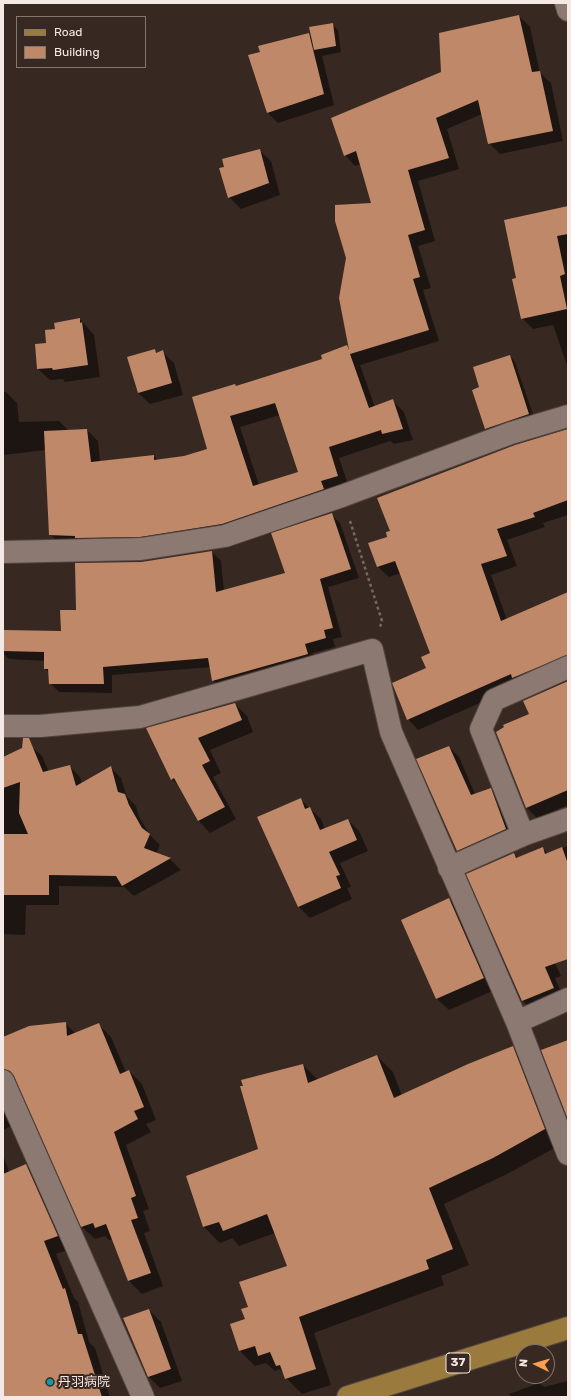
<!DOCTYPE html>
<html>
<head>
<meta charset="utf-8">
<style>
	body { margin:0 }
	#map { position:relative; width:571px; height:1400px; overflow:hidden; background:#382822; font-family:Rubik,sans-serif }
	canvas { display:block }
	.frame { position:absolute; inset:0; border:4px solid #f4e9e5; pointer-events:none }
	.legend { position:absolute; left:16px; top:16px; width:130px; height:52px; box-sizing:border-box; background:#382822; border:1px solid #837570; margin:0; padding:5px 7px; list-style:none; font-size:12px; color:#f4e9e5 }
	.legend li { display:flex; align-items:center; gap:8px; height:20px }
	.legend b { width:20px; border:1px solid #837570 }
	.north { position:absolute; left:515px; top:1344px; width:40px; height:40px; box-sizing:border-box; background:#382822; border:1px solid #837570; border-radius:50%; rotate:275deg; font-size:11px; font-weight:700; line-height:16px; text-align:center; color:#f4e9e5 }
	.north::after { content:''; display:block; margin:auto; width:14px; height:18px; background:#fb9e51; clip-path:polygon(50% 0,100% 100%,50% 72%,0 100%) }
</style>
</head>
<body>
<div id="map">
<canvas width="571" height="1400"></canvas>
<div class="frame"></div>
<ul class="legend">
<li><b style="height:5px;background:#9a7b3d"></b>Road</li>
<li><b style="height:11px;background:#bf8868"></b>Building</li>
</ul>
<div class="north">N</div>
</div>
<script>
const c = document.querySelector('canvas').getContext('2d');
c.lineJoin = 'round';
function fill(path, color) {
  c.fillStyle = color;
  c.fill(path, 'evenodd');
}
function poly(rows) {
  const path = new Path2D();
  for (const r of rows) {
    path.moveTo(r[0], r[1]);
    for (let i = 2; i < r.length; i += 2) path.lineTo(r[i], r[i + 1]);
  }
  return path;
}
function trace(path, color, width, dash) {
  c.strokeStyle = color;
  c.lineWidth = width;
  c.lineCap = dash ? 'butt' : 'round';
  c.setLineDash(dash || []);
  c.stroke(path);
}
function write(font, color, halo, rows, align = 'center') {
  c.font = font + ' Rubik,"Noto Sans JP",sans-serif';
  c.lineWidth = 4;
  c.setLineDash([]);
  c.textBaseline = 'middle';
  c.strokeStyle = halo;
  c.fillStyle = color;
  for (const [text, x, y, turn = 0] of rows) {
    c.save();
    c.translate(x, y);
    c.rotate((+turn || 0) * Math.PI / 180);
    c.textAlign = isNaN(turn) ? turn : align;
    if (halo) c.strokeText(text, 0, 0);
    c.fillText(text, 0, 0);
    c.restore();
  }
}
fill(poly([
	[519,16,530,27,540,73,551,83,563,141,500,154,489,143,482,114,447,129,459,169,418,181,435,241,418,246,431,288,423,290,439,341,360,365,375,407,393,401,404,412,413,440,394,444,390,441,339,458,349,487,233,534,61,545,50,534,46,450,3,455,3,392,6,392,17,403,19,422,59,421,69,431,87,430,98,441,100,462,154,456,158,460,184,457,208,449,237,387,324,359,347,346,350,349,372,204,361,164,355,166,345,155,442,73],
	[280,415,299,473,259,485,240,427],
	[332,24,338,30,341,52,322,56,334,105,278,123,267,112,261,53,308,34,313,39],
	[259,150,271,161,280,195,241,209,229,197],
	[568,207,568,368,553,325,533,329,522,318,517,279],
	[80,319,94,335,100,377,65,382,63,379,50,380,38,369,48,344,56,329],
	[154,350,157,353,162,352,174,363,183,395,150,404,138,393],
	[510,356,515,362,535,420,492,435,486,429,473,390,481,388],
	[568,451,568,515,543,523,545,527,507,540,517,566,491,575,507,620,568,600,568,668,521,685,418,730,408,719,432,654,401,573,389,577,378,567,369,543,389,537],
	[331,514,340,523,359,578,328,587,342,637,333,639,335,647,313,653,316,663,222,689,213,680,211,667,112,675,112,693,59,692,50,683,49,672,45,669,45,661,9,659,3,653,3,631,62,632,77,611,141,562,212,552,221,561,224,591,286,574],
	[568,680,568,805,537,818,527,808,530,715,524,701],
	[235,704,247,716,253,732,210,750,221,773,213,777,236,819,210,833,199,821,181,788,172,779,147,729],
	[31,746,42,756,49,772,69,766,80,777,82,784,110,767,121,778,127,797,136,806,139,817,150,835,160,845,156,854,170,859,181,870,134,896,124,887,59,886,59,905,26,905,25,935,3,934,3,758],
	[449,747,459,757,475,794,491,789,500,799,515,839,467,860,458,850],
	[300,799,321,819,325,829,348,820,359,831,368,851,340,863,351,887,347,888,352,899,310,918,299,907,258,818],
	[568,846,568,957,555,963,561,976,555,978,564,999,533,1011,523,1001,468,874,514,854,518,858,543,848,548,854],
	[449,899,461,911,495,990,449,1010,437,999],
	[65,1023,76,1034,98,1024,111,1037,126,1072,129,1071,142,1084,156,1120,146,1124,151,1132,126,1145,149,1209,143,1211,150,1231,144,1233,163,1286,142,1294,129,1281,113,1239,109,1240,105,1236,95,1239,82,1227,18,1081,11,1082,15,1124,3,1130,3,1053],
	[513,1047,529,1063,560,1145,509,1173,444,1204,469,1265,441,1276,444,1285,314,1333,331,1385,302,1394,286,1378,280,1369,275,1371,266,1363,255,1366,239,1350,249,1307,288,1267,275,1233,239,1246,232,1238,220,1243,204,1227,187,1177,259,1150,303,1065,318,1080,377,1056,393,1072,402,1096],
	[3,1155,9,1172,26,1165,39,1178,70,1249,56,1254,74,1298,78,1302,89,1342,95,1348,110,1397,3,1397],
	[149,1310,161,1322,182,1381,160,1388,149,1377],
	[568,1381,568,1397,511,1397,509,1394,539,1383,544,1387]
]), '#0007');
fill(poly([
	[519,15,532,72,540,71,553,131,488,144,478,100,436,118,449,158,408,170,425,230,408,235,420,277,413,279,429,330,350,354,369,408,393,399,403,429,382,434,381,430,329,447,338,476,321,481,324,489,222,524,140,537,75,538,75,536,49,535,44,431,87,429,91,462,154,455,154,460,184,456,207,449,192,397,235,384,236,386,322,359,321,355,347,345,349,350,339,298,346,258,335,221,335,205,371,203,356,151,344,156,331,118,441,72,439,33],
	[275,403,298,472,253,486,230,416],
	[333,23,336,46,314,50,309,27],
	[309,33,324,94,267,113,248,55,260,52,258,46],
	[260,149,269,183,228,198,219,168,224,167,222,159],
	[568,206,568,234,557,236,565,274,560,276,567,309,521,319,512,279,516,278,504,220],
	[80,318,80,323,82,322,88,365,53,370,52,368,37,369,35,344,46,343,45,330,55,329,54,323],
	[155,349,156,353,163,350,172,383,138,393,127,357],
	[510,355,529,414,485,429,472,390,479,387,473,367],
	[568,429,568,500,533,513,535,517,497,529,507,556,481,564,501,621,568,592,568,655,512,678,511,674,407,720,392,683,426,668,421,657,430,653,395,561,377,567,368,543,387,537,386,532,390,531,377,498,515,445],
	[332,513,351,569,320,579,333,628,324,630,326,638,305,644,308,654,212,681,208,658,103,667,104,684,49,684,48,669,44,669,44,652,3,651,3,630,61,631,60,610,76,610,75,563,141,562,212,551,216,592,285,573,271,533],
	[568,681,568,790,526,808,496,732,504,727,503,725,529,714,523,701],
	[235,703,242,720,198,738,210,761,202,765,225,807,198,821,174,778,171,780,146,728],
	[23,738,29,738,43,772,70,765,76,786,111,766,118,792,125,794,129,805,142,828,150,834,144,848,171,858,122,886,116,876,49,875,49,895,3,895,3,834,28,834,19,813,20,782,3,788,3,757,22,748],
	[449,746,471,795,491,788,506,829,457,851,416,759],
	[301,798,305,809,310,807,320,830,348,819,357,840,329,852,340,875,336,876,341,888,298,907,257,817],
	[543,847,545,854,562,847,568,864,568,959,545,967,554,988,522,1001,466,874,514,853,516,858],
	[449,898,484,978,436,999,401,920],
	[66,1022,67,1036,99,1023,120,1074,129,1070,144,1107,134,1111,138,1119,114,1132,136,1196,131,1198,138,1218,131,1220,151,1273,128,1281,106,1224,95,1228,93,1223,81,1227,14,1076,10,1071,3,1069,3,1037,29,1026],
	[568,1040,568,1117,567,1117,541,1050],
	[513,1046,545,1129,493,1158,429,1188,453,1249,426,1260,429,1269,299,1317,316,1369,285,1379,280,1365,276,1366,270,1352,258,1356,255,1346,239,1351,230,1324,245,1319,241,1309,248,1307,239,1282,287,1266,267,1214,223,1231,219,1222,203,1227,186,1176,258,1149,240,1086,243,1086,241,1080,303,1064,308,1083,377,1055,394,1098,468,1064],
	[26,1164,58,1236,44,1241,63,1289,65,1288,78,1334,82,1334,102,1397,3,1397,3,1174],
	[149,1309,171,1369,148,1377,123,1318]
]), '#bf8868');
const street = poly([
	[566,3,568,10],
	[3,552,141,549,225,536,342,496,511,433,568,416],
	[3,726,40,726,140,717,372,650,391,732,517,1022,568,1154],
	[523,835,481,729,494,700,568,667],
	[449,868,523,835,568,819],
	[517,1022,568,999],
	[3,1081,143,1397]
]);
const primary = poly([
	[348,1397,568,1328]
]);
trace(street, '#52453f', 24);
trace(primary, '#52453f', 24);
trace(poly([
	[350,521,382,621,380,627]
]), '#766863', 2.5, [3, 3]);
trace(street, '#8c7971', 22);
trace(primary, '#9a7b3d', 22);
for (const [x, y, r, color] of [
	[50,1382,4,"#0f9aa8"]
]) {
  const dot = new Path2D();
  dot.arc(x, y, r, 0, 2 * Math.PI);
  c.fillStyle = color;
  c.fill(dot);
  trace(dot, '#382822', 1.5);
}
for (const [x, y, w] of [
	[458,1363,24]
]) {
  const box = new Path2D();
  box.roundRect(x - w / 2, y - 10, w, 20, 3);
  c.fillStyle = '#382822';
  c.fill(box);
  trace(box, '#f4e9e5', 1);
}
write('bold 12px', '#f4e9e5', null, [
	["37",458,1363]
]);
write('13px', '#f4e9e5', '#382822', [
	["丹羽病院",58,1382]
], 'left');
</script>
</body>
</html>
